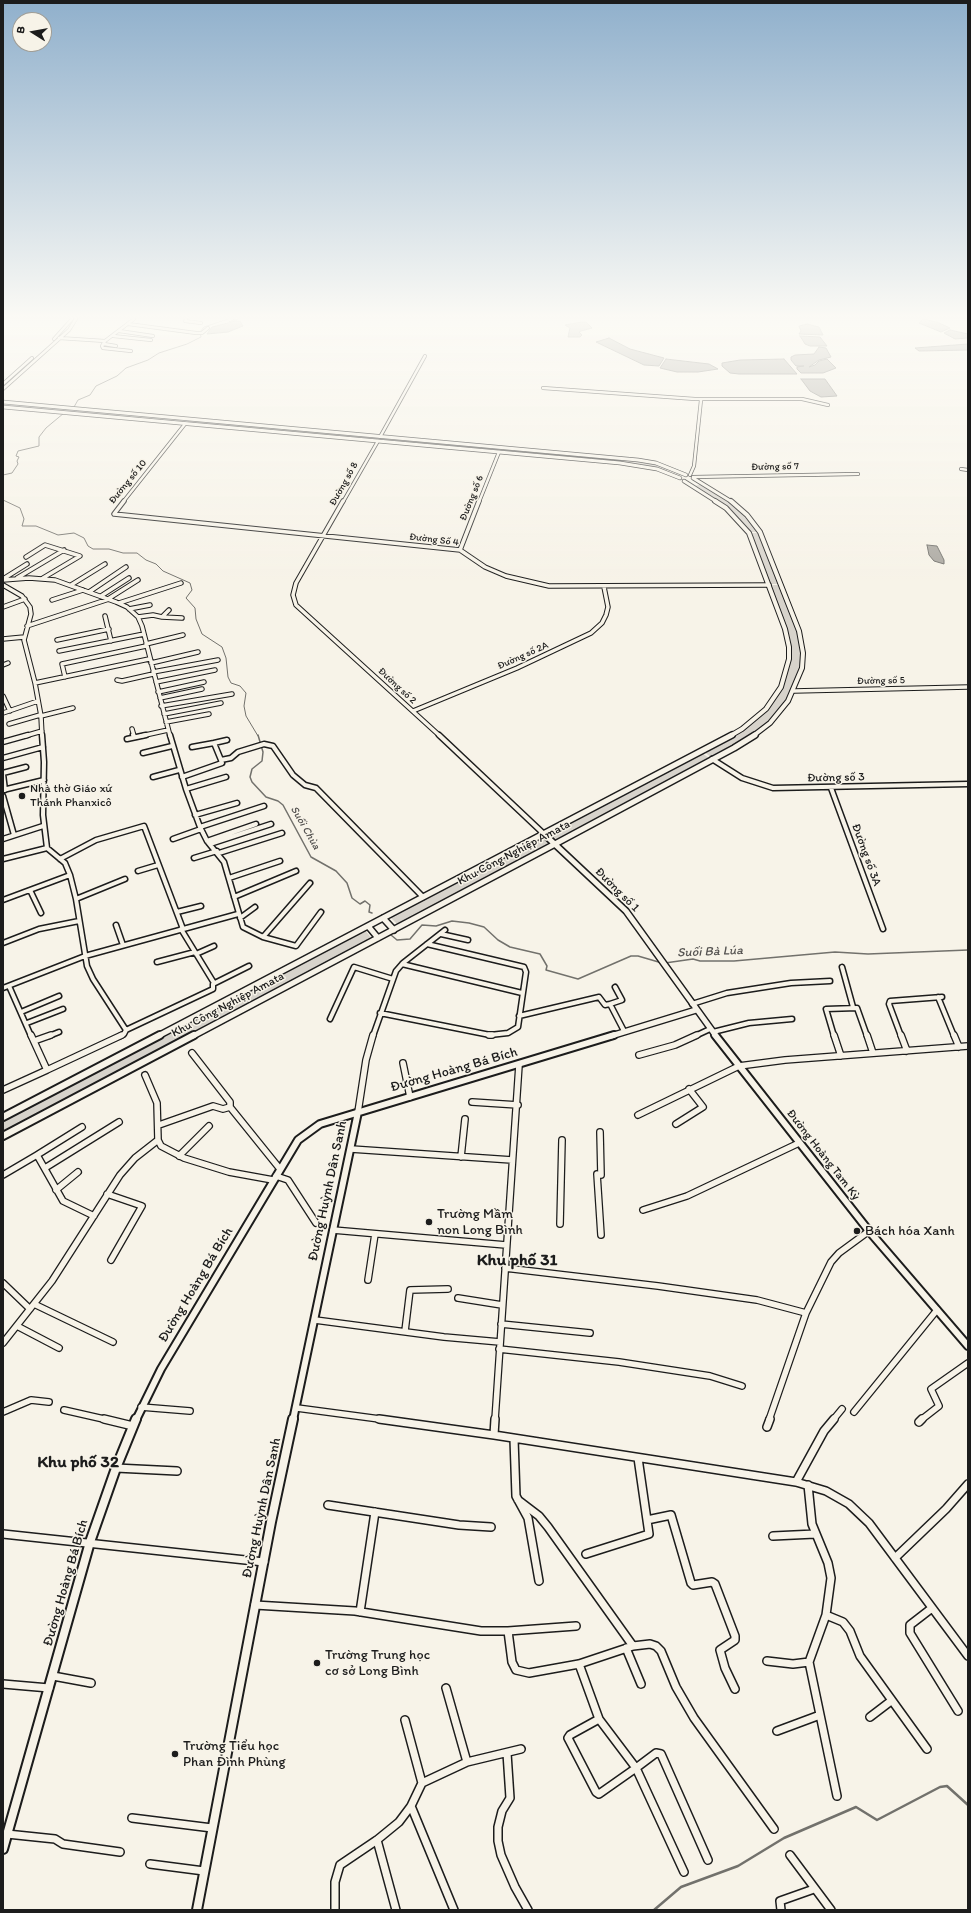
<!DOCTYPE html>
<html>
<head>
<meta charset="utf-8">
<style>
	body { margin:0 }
	#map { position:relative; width:971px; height:1913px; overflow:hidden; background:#f7f3e8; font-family:Itim,sans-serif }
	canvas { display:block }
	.frame { position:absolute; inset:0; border:4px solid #1c1c1c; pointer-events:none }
	.north { position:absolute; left:12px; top:12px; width:40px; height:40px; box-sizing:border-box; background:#f7f3e8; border:1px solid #9f9d96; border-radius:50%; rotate:281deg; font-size:11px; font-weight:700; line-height:16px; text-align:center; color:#1c1c1c }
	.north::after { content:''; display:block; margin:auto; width:14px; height:18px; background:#1c1c1c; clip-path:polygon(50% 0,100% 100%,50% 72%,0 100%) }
</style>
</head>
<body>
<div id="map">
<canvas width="971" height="1913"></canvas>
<div class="frame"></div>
<div class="north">B</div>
</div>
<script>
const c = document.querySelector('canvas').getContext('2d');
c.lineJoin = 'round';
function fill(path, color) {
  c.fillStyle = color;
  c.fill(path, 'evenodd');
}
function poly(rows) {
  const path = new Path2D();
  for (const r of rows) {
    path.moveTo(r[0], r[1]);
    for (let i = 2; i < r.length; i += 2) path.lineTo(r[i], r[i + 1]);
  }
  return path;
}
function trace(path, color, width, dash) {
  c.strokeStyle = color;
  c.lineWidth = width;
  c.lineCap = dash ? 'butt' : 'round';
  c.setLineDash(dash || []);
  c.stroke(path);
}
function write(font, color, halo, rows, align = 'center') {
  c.font = font + ' Itim,sans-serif';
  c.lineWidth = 3;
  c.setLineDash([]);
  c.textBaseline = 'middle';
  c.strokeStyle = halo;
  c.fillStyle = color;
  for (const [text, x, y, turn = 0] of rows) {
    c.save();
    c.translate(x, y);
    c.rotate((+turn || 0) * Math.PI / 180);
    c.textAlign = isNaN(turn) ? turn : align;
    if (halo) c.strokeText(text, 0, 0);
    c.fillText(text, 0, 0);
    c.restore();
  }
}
fill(poly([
	[3,403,118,414,116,417,3,406],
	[189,420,281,428,279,431,187,423],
	[283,429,379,437,377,440,281,432],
	[381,437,499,448,498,451,379,440],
	[501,449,637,461,655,464,668,469,667,471,644,465,620,462,500,452],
	[701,484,726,499,745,515,758,532,751,532,728,508,695,486],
	[751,533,759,533,779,584,770,584],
	[771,585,780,585,797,631,801,659,796,680,786,700,768,722,754,733,711,757,704,752,744,730,768,710,783,687,787,675,791,659,790,637],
	[702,753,709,758,555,842,546,835],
	[544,836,553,843,398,925,390,917],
	[365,930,372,939,3,1133,3,1120]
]), '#d7d3cb');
const water = poly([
	[235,319,238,319,236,321,240,321,243,326,228,332,207,334,212,327,236,321,229,322,235,319],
	[923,319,937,322,950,328,941,332,919,323,923,319],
	[582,322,586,322,592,328,581,331,579,332,582,335,580,337,568,337,570,328,565,325,582,322],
	[807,324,819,327,823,335,799,334,801,331,799,326,807,324],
	[950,330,968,334,968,338,955,339,944,333,950,330],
	[800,336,820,337,827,346,810,346,805,344,800,336],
	[609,338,630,349,664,358,659,366,644,365,596,342,609,338],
	[968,344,968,350,919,351,915,348,968,344],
	[819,347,826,348,831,357,819,360,809,367,815,365,819,361,827,359,836,368,823,373,801,373,797,369,797,367,804,366,796,366,791,360,791,357,795,355,814,354,819,347],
	[666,359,709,364,718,369,698,372,677,372,660,368,666,359],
	[784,359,797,374,739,374,730,373,722,366,722,363,740,360,784,359],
	[801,379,825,379,837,396,821,397,810,391,801,379],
	[927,545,937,546,944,560,944,564,934,561,929,555,927,545]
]);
fill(water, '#aca9a2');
trace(water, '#72716c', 1);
trace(poly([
	[74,407,78,400,90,395,96,386,117,376,126,368,148,360,159,353,187,344,201,337,200,332,204,327,228,319],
	[3,473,3,475,12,473,18,464,17,461,19,457,16,456,18,451,39,446,39,437,46,428,64,413],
	[3,500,20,508,24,519,22,526,36,526,58,535,74,533,84,538,88,546,93,549,109,549,123,553,137,553,146,560,156,564,163,571,190,583,192,590,186,598,195,608,196,619,202,634,222,647,226,658,228,677,231,683,240,686,246,693,244,706,246,716,258,736]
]), '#72716c', 1);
trace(poly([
	[258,735,263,752,262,761,252,769,250,777,252,782,266,797,278,801,283,805,311,857,336,871,347,883,352,898,360,904,365,901,370,905,369,912,372,913],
	[391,935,397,940,410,939,422,925,436,926,452,921,469,923,484,927,498,940,510,947,540,954,547,966,546,970,578,979,631,956,638,956,662,963],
	[665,963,693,959,700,961,734,961,835,952,868,954,968,950]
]), '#72716c', 1.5);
trace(poly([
	[654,1910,681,1887,738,1866,784,1838,856,1807,877,1820,940,1787,947,1786,968,1805]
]), '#72716c', 2.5);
const minorFar4 = poly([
	[186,319,185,321,201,323],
	[128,324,196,333,202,333,208,328],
	[119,331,153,336],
	[113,336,151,340],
	[59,338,105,341,134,319],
	[54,339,72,319],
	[105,341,102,346,103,348,131,351],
	[104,344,116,346],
	[3,384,32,358],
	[543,388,695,399,802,399,828,405],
	[3,389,69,330,76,319],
	[380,437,425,356],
	[961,469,968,470],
	[690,475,694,466,701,400],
	[693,477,858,474],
	[123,502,185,424],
	[343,502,378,441],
	[479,502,499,452]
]);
const minorFar3 = poly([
	[124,501,114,514,460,550,485,567,506,576,549,586,769,585],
	[343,501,296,583,293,595,296,605,440,736],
	[460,550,479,501],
	[26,557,45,545,80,556,43,578],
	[17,578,64,550],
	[3,579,27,564],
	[3,580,29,578,55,580,116,602,127,607,138,617,142,626,170,736],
	[3,585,22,596,30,607,31,614,24,640,35,683,41,716,42,736],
	[71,585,105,564],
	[89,592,126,567],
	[101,596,129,578],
	[108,599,138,580],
	[52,600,83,590],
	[119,603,181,583],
	[3,607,25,599],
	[129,609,150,605],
	[105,616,111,641],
	[138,617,153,615,162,617,169,610],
	[162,617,182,618],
	[27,626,109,599],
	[3,639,24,637],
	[57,640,109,629],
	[146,644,183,635],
	[59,651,144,634],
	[151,663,198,652],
	[3,665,8,663],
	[153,672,218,660],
	[65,677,62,664,146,646],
	[117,680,122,681,153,674],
	[156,682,215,670],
	[35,683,149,659],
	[794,691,968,687],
	[158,692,204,682],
	[3,696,10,711],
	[160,698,202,689],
	[161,706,232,694],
	[413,711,517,668,591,633,602,623,606,615,608,607,604,587],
	[3,713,38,701],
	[164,714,221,703],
	[41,716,73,708],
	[166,722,209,714],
	[9,724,40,715],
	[132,729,134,736],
	[25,736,42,731],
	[141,736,168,730]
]);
const minorFar2 = poly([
	[42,735,44,762,43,815,47,848,65,863,70,875,76,899,87,966,93,979,126,1030,124,1034,120,1036],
	[133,735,134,737],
	[170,735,186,789,200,827,207,841,224,862,243,927,263,937,296,946,321,912],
	[439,735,544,834],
	[127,739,146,735],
	[3,742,28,735],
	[214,743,227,740],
	[192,747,214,743,221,760],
	[143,753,172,746],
	[3,758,43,747],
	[712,759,742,778,773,788,968,784],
	[3,773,26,767],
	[3,774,5,790],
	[153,777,179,770],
	[182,777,222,763,221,760,231,758,238,752,264,744,273,746,293,775,305,785,316,788,423,897],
	[831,788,883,929],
	[186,789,226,777],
	[3,790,44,780],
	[3,796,14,835],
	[195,815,237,803],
	[200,827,264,806],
	[3,839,43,826],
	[173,839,201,829],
	[207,841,256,824],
	[210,844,271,824],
	[219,853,282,833],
	[194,858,217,851],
	[3,859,47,848],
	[60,859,96,840,144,826,183,929],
	[138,871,158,865],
	[229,878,280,861],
	[30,890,41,913],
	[234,897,296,871],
	[76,899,125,879],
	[3,900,70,875],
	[177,912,201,906],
	[240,918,255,907],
	[116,925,123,945],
	[181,929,214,983],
	[441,934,468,940],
	[263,937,310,883],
	[3,943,39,929,79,921],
	[196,954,214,946],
	[157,962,195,952],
	[402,964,522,993],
	[842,967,853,1007],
	[9,986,31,1036],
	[3,988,85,956,238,914],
	[938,997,954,1036],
	[610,1004,622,1000,615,987],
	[692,1004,727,993,791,983,830,981],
	[21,1012,59,996],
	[380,1013,490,1035,508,1033,518,1027,526,972,524,967,427,944],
	[519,1016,599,997,605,1005,610,1004,624,1031],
	[330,1019,354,967,393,979],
	[27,1023,63,1009],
	[126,1030,213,989,213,984,249,966],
	[713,1032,749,1023,792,1019],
	[49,1036,59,1032],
	[373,1036,396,971,403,963,445,930],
	[695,1036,710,1029],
	[834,1036,826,1009,857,1008,867,1036],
	[901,1036,889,1004,890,1001,942,997]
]);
const minorFar1 = poly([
	[489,1035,492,1035],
	[834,1035,841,1056],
	[867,1035,873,1053],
	[901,1035,907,1051],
	[954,1035,959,1047],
	[34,1041,51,1035],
	[192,1053,230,1102,230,1107,280,1169],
	[639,1055,675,1045,697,1035],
	[403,1063,410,1097],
	[47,1070,122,1035],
	[145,1075,157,1103,158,1140,161,1146,184,1158,229,1172,273,1180],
	[3,1090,47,1070,31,1035],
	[472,1102,518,1105],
	[358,1112,366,1060,373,1035],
	[638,1115,739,1066,785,1060,968,1046],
	[676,1124,703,1107,689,1089],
	[159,1125,213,1106,223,1109,230,1107],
	[600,1132,601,1175],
	[351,1149,512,1160],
	[37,1155,82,1127],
	[179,1156,209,1126],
	[461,1157,465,1119],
	[45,1168,119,1122],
	[597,1174,601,1235],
	[3,1175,37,1155,63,1201,94,1216],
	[276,1176,288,1180,316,1223],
	[56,1190,78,1172],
	[107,1194,142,1206,111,1260],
	[643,1210,687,1196,799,1143],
	[560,1224,562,1140],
	[333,1230,506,1245],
	[505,1268,658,1286,757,1300,806,1313],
	[368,1280,375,1234],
	[3,1283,30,1309],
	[458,1298,502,1305],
	[34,1304,113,1342],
	[315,1320,444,1337,500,1342],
	[501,1324,590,1333],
	[17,1326,59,1348],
	[405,1331,410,1290,448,1289],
	[3,1343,52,1281,120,1175,135,1158,158,1140],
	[499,1349,619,1362,710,1376,742,1386],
	[141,1407,190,1411],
	[297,1408,387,1420],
	[64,1410,108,1420],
	[3,1412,31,1400,49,1402],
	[854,1412,937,1310],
	[495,1420,519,1065],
	[769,1420,806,1313,831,1262,839,1253,869,1231],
	[833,1420,842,1409],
	[921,1420,939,1406,931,1389,968,1363]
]);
const minor = poly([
	[104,1419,133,1426],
	[379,1419,494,1435,796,1482,826,1491,849,1504,869,1523,968,1656],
	[919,1422,922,1419],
	[767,1427,770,1419],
	[494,1435,495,1419],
	[514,1439,516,1496,528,1518,539,1581],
	[116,1468,177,1471],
	[796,1482,824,1431,834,1419],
	[808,1485,812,1524,828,1563,831,1578,826,1615,809,1662,837,1796],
	[518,1500,539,1516,548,1527,633,1646],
	[328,1505,459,1525,491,1527],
	[647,1520,671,1515,691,1583,693,1585,712,1582,715,1584,735,1636,735,1640,720,1650,725,1668,735,1689],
	[3,1534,264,1562],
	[773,1536,815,1534],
	[586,1554,649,1534,638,1458],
	[895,1558,946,1509,968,1484],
	[255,1605,355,1611,481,1631,508,1631,576,1626],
	[932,1608,910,1625,910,1633,958,1711],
	[360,1612,375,1512],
	[826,1615,843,1622,850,1631,860,1656,927,1749],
	[508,1631,512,1662,516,1670,529,1673,579,1664,633,1646,650,1644,656,1646,661,1651,676,1687,694,1718,774,1829],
	[626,1648,641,1684],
	[767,1661,793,1664,809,1662],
	[579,1664,599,1719,636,1768,656,1753,661,1754,708,1860],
	[53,1676,91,1683],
	[3,1684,49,1688],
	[446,1688,467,1762],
	[870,1717,891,1701],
	[599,1719,570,1735,568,1738,596,1792,599,1794,636,1768,684,1872],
	[405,1720,422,1783],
	[777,1731,820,1715],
	[507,1753,510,1798,502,1811,498,1827,498,1841,501,1855,515,1887,528,1910],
	[411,1806,454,1910],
	[132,1818,212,1828],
	[7,1834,55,1839,63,1844,120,1852],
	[377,1840,396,1910],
	[790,1855,831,1910],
	[150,1864,204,1871],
	[335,1910,335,1882,340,1865,377,1840,399,1822,411,1806,422,1783,467,1762,521,1749],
	[781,1910,780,1901,814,1889]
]);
const tertiaryFar4 = poly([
	[3,402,638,460,656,463,686,475],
	[3,407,620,463,657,469,680,478],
	[693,478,732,502],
	[684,481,717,502]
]);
const tertiaryFar3 = poly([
	[715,501,726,508,749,533,785,629,789,647,789,659,781,687,766,709,742,729,730,736],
	[731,501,747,515,760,532,799,631,803,653,802,668,788,701,770,723,753,736]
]);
const tertiaryFar2 = poly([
	[544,834,626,911,716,1036],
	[383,918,394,930],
	[368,926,378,938],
	[158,1036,732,735],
	[193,1036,555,844,734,748,755,735],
	[611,1036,696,1010]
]);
const tertiaryFar1 = poly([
	[715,1035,869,1231,968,1346],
	[3,1117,160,1035],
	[3,1136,194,1035],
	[136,1420,161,1369,298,1140,320,1124,614,1035],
	[293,1420,358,1112]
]);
const tertiary = poly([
	[3,1849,90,1542,116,1468,136,1419],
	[197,1910,271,1522,293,1419]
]);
trace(minorFar4, '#1c1c1c', 4);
trace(minorFar3, '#1c1c1c', 5.5);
trace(minorFar2, '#1c1c1c', 7);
trace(minorFar1, '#1c1c1c', 8);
trace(minor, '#1c1c1c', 10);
trace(tertiaryFar4, '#1c1c1c', 4.5);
trace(tertiaryFar3, '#1c1c1c', 6);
trace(tertiaryFar2, '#1c1c1c', 8);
trace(tertiaryFar1, '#1c1c1c', 10);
trace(tertiary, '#1c1c1c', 12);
trace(minorFar4, '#f7f3e8', 2.5);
trace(minorFar3, '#f7f3e8', 3.5);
trace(minorFar2, '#f7f3e8', 4);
trace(minorFar1, '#f7f3e8', 5.5);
trace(minor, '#f7f3e8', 7);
trace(tertiaryFar4, '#f7f3e8', 3);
trace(tertiaryFar3, '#f7f3e8', 4);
trace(tertiaryFar2, '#f7f3e8', 5);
trace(tertiaryFar1, '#f7f3e8', 6);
trace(tertiary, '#f7f3e8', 8);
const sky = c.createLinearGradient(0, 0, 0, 587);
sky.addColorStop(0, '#90b0cc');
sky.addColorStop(0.54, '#fbfaf5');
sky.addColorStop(1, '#fbfaf500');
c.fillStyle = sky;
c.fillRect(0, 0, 971, 587);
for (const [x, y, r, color] of [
	[22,796,4,"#1c1c1c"],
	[429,1222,4,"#1c1c1c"],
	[857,1231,4,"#1c1c1c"],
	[317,1663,4,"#1c1c1c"],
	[175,1754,4,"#1c1c1c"]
]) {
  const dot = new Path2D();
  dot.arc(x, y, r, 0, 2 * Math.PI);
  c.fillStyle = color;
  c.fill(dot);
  trace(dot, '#f7f3e8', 1.5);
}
write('10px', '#1c1c1c', '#f7f3e8', [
	["Đường số 7",775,467,-1],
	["Đường số 10",128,482,-51],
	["Đường số 8",344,484,-61],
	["Đường số 6",472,498,-68],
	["Đường Số 4",434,540,7],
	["Đường số 2A",523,656,-24],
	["Đường số 5",881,681,-1],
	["Đường số 2",397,686,43]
]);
write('italic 11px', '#565452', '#f7f3e8', [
	["Suối Chùa",305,828,60]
]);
write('12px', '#1c1c1c', '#f7f3e8', [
	["Đường số 3",836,778,-1],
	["Khu Công Nghiệp Amata",514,853,-28],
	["Đường số 3A",866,855,70],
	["Đường số 1",617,890,45],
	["Khu Công Nghiệp Amata",228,1005,-28],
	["Đường Hoàng Tam Kỳ",823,1155,52]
]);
write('12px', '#1c1c1c', '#f7f3e8', [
	["Nhà thờ Giáo xứ",30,789],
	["Thánh Phanxicô",30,803]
], 'left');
write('italic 13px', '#565452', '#f7f3e8', [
	["Suối Bà Lúa",710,952,-2]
]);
write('14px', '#1c1c1c', '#f7f3e8', [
	["Đường Hoàng Bá Bích",454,1070,-16],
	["Đường Huỳnh Dân Sanh",328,1191,-78],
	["Đường Hoàng Bá Bích",196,1285,-59],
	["Đường Huỳnh Dân Sanh",262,1508,-78],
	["Đường Hoàng Bá Bích",66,1583,-74]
]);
write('14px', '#1c1c1c', '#f7f3e8', [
	["Trường Mầm",437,1214],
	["non Long Bình",437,1230],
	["Bách hóa Xanh",865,1231],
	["Trường Trung học",325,1655],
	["cơ sở Long Bình",325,1671],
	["Trường Tiểu học",183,1746],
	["Phan Đình Phùng",183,1762]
], 'left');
write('bold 17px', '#1c1c1c', '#f7f3e8', [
	["Khu phố 31",517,1261],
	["Khu phố 32",78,1463]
]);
</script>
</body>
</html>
